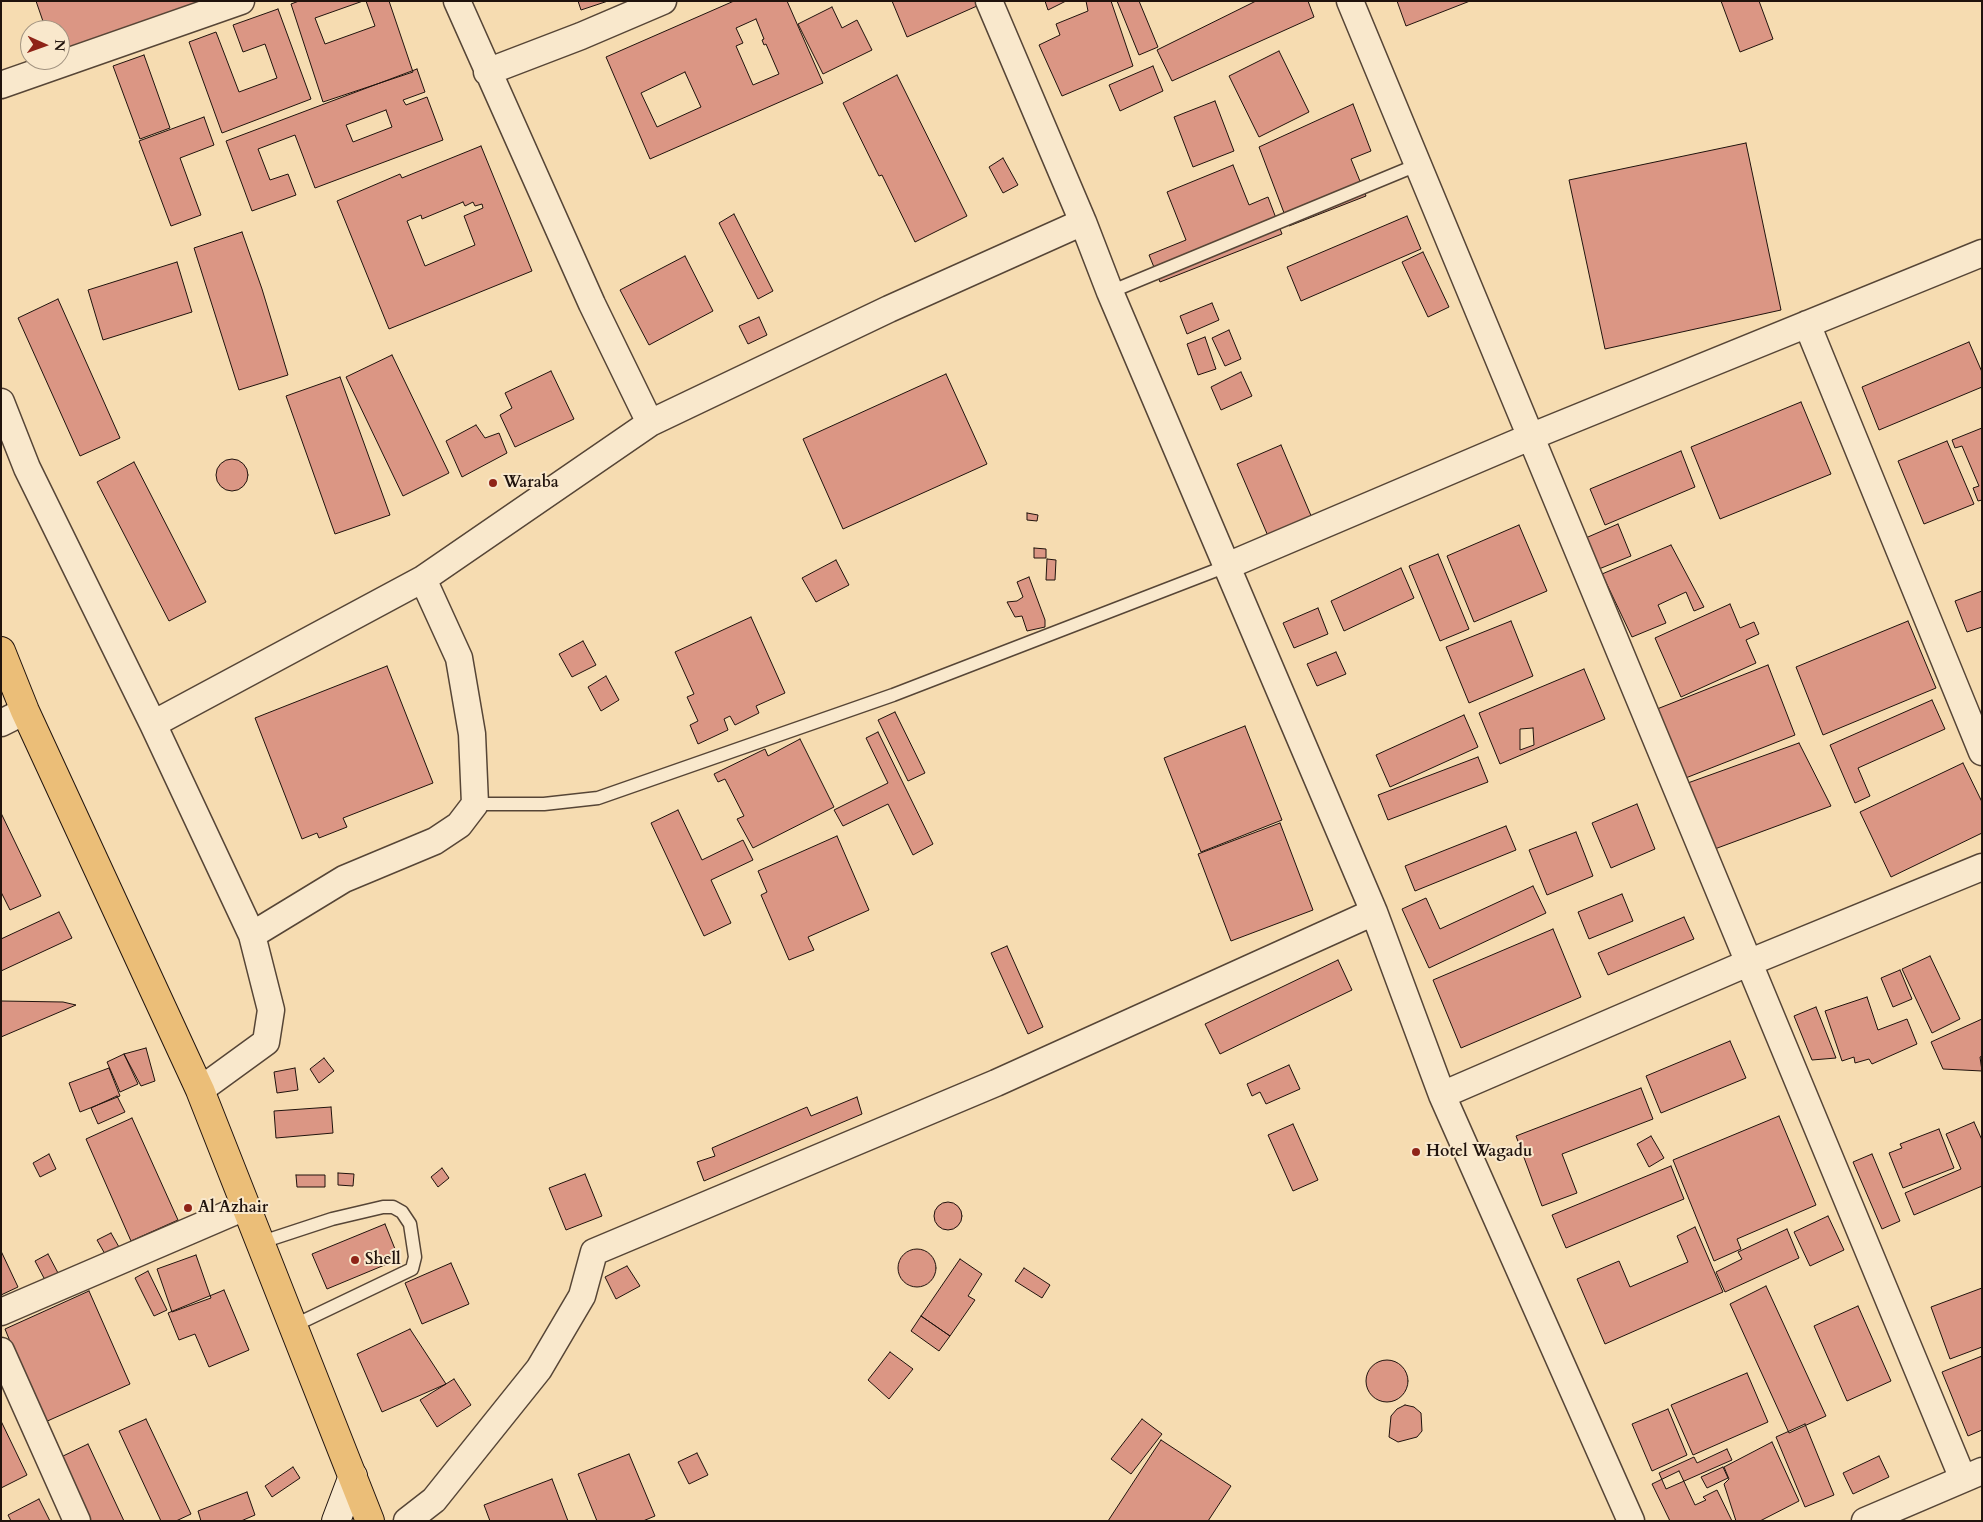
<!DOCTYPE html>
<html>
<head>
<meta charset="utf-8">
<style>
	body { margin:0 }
	#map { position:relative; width:1983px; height:1522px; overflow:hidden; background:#f6dcb1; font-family:Cardo,serif }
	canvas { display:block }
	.frame { position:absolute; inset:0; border:2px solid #20130d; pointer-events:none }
	.north { position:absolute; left:20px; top:20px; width:50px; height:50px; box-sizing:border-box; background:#f9e8cc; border:1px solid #a29380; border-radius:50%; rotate:92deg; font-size:14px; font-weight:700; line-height:20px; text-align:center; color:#20130d }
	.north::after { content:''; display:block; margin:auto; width:18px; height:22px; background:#8f2418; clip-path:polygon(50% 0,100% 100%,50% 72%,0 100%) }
</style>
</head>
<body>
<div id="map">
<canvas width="1983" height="1522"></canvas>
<div class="frame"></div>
<div class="north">N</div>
</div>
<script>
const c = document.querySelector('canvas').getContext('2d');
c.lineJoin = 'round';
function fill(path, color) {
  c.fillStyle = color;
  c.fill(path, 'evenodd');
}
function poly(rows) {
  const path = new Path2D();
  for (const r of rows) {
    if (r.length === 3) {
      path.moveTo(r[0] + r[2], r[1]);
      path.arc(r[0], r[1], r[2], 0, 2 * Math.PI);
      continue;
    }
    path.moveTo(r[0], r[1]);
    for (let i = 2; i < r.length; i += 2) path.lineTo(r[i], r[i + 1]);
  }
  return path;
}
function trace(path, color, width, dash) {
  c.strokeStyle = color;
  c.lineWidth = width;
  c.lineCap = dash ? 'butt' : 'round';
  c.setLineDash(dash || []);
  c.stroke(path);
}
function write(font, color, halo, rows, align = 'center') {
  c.font = font + ' Cardo,serif';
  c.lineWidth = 4;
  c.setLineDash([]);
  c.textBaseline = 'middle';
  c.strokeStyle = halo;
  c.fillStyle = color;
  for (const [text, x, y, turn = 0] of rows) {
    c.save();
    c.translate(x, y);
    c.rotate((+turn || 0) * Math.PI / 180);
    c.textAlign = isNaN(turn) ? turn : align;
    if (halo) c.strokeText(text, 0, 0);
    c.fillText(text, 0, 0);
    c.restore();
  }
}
const building = poly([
	[36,1,203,1,60,51,60,30,46,30,36,1],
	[299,1,363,1,315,18,325,44,375,26,366,1,389,1,413,72,323,102,291,4,299,1],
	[578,1,608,1,581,10,578,1],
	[734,1,787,1,823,83,650,159,606,57,734,1],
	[756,19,764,39,762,40,764,45,766,44,779,74,753,85,736,46,743,43,736,28,756,19],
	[685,72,701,107,657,127,641,93,685,72],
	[892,1,975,1,977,6,907,37,892,1],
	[1045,1,1066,1,1048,10,1045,1],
	[1086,1,1111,1,1133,66,1062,96,1039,45,1060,35,1056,24,1088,11,1086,1],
	[1117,1,1139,1,1158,47,1139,55,1117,1],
	[1256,1,1308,1,1314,17,1172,81,1157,50,1256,1],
	[1397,1,1470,1,1406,26,1397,1],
	[1721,1,1759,1,1773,39,1740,52,1721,1],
	[832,7,842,28,857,20,872,50,823,74,798,24,832,7],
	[278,9,311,99,222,133,189,42,216,32,239,92,277,78,265,44,243,52,233,25,278,9],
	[1279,51,1309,112,1259,137,1229,76,1279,51],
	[144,55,170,128,140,139,113,66,144,55],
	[1153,66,1163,91,1120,111,1109,85,1153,66],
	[417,69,425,92,403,100,406,105,427,97,443,140,315,188,295,135,258,149,270,180,288,174,296,195,252,211,226,141,417,69],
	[386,110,392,127,353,142,346,125,386,110],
	[897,75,967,216,915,242,882,175,879,176,843,103,897,75],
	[1215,101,1234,151,1193,167,1174,117,1215,101],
	[1353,104,1371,151,1351,159,1366,196,1289,226,1259,147,1353,104],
	[204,117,214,145,180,158,201,215,171,226,139,141,204,117],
	[1746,143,1781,310,1605,349,1569,180,1746,143],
	[481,146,532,271,389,329,337,201,400,174,402,178,481,146],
	[463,202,465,206,473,202,475,206,482,204,483,208,464,216,475,245,425,266,407,221,421,215,422,219,463,202],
	[1003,158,1018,185,1003,193,989,167,1003,158],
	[1233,165,1249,205,1268,197,1282,234,1160,282,1149,255,1186,240,1167,192,1233,165],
	[734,214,773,291,758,299,719,223,734,214],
	[1407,216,1421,249,1301,301,1287,267,1407,216],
	[242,232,262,289,288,375,239,390,194,248,242,232],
	[1423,252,1449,307,1428,317,1402,262,1423,252],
	[685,256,713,311,649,345,620,290,685,256],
	[177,262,192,312,103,340,88,290,177,262],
	[58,299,120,438,80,456,18,318,58,299],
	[1212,303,1219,320,1187,334,1180,316,1212,303],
	[759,317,767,335,748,344,739,326,759,317],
	[1229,330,1241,359,1225,366,1212,338,1229,330],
	[1205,337,1216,369,1198,375,1187,344,1205,337],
	[1969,342,1982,372,1982,387,1879,430,1862,387,1969,342],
	[392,355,449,473,403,496,346,377,392,355],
	[551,371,574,419,515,447,500,415,512,408,505,393,551,371],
	[1241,372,1252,396,1221,410,1211,387,1241,372],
	[946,374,987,464,843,529,803,439,946,374],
	[340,377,390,515,335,534,286,396,340,377],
	[1801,402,1831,474,1720,519,1691,447,1801,402],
	[476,425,485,438,499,433,507,453,462,477,446,441,476,425],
	[1982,428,1982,500,1978,501,1973,488,1979,486,1962,446,1955,448,1952,440,1982,428],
	[1947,441,1974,504,1924,524,1898,461,1947,441],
	[1281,445,1312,518,1268,536,1237,464,1281,445],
	[1681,451,1695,487,1605,525,1590,489,1681,451],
	[232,475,16],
	[134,462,206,602,169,621,97,482,134,462],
	[1027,513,1038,515,1037,521,1027,520,1027,513],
	[1618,524,1631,556,1594,571,1581,540,1618,524],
	[1519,525,1547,591,1474,622,1447,556,1519,525],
	[1671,545,1704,607,1694,611,1686,592,1658,605,1666,623,1632,637,1602,574,1671,545],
	[1034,548,1046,549,1046,558,1034,558,1034,548],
	[1438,554,1469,629,1440,641,1409,566,1438,554],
	[1047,559,1056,560,1055,580,1046,580,1047,559],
	[836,560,849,585,816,602,802,578,836,560],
	[1401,568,1414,598,1344,631,1331,601,1401,568],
	[1029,577,1045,620,1045,627,1027,631,1022,616,1015,617,1007,602,1017,601,1023,597,1017,582,1029,577],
	[1982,591,1982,627,1967,632,1955,601,1982,591],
	[1730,604,1740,628,1754,622,1759,634,1746,640,1756,663,1681,697,1655,638,1730,604],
	[1318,608,1328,634,1294,648,1283,623,1318,608],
	[751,617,785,693,756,706,759,713,735,725,730,716,724,719,728,730,698,744,690,725,698,721,687,697,694,694,675,652,751,617],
	[1511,621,1533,676,1469,703,1446,647,1511,621],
	[1908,621,1936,688,1823,735,1796,667,1908,621],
	[583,641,596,665,572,677,559,654,583,641],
	[1336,652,1346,674,1317,686,1307,664,1336,652],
	[1768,665,1795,735,1678,781,1652,711,1768,665],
	[387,666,433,783,343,818,347,827,319,838,317,833,302,839,255,718,387,666],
	[1584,669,1605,719,1500,764,1479,713,1584,669],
	[1533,728,1534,745,1520,750,1520,729,1533,728],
	[606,676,619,700,601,711,588,687,606,676],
	[1932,700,1945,729,1858,768,1870,796,1855,803,1830,745,1932,700],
	[895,712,925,773,908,781,878,720,895,712],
	[1464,715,1478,747,1390,787,1376,755,1464,715],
	[1245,726,1282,820,1201,852,1164,758,1245,726],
	[878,732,933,844,913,855,888,804,843,826,834,810,888,783,866,738,878,732],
	[800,739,834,807,753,848,737,819,744,816,725,779,718,782,714,774,765,749,768,756,800,739],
	[1799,743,1831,806,1712,850,1685,784,1799,743],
	[1478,757,1488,782,1388,820,1378,795,1478,757],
	[1963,763,1982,802,1982,833,1891,877,1860,812,1963,763],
	[1637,804,1655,849,1611,868,1592,823,1637,804],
	[678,810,702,860,743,840,753,860,711,880,731,923,704,936,651,823,678,810],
	[1,813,41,896,10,910,1,892,1,813],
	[1280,823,1313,910,1231,941,1198,854,1280,823],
	[1506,826,1516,850,1415,891,1405,866,1506,826],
	[1576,832,1593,876,1547,895,1529,850,1576,832],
	[837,836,869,910,808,937,814,950,789,960,761,895,767,892,758,871,837,836],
	[1533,886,1546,913,1429,968,1402,909,1426,898,1440,929,1533,886],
	[1622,894,1633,921,1589,939,1578,912,1622,894],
	[59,912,72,938,1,971,1,939,59,912],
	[1684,917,1694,939,1608,975,1598,953,1684,917],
	[1553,929,1581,997,1461,1048,1433,980,1553,929],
	[1007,946,1043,1027,1028,1034,991,953,1007,946],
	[1930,956,1960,1019,1932,1033,1902,969,1930,956],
	[1338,960,1352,990,1220,1054,1205,1024,1338,960],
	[1900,970,1912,999,1893,1007,1881,978,1900,970],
	[1867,997,1878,1030,1907,1019,1917,1044,1872,1064,1869,1059,1855,1063,1854,1057,1842,1061,1825,1011,1867,997],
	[1,1001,63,1002,76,1005,1,1037,1,1001],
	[1816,1007,1836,1058,1812,1060,1794,1016,1816,1007],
	[1982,1019,1982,1056,1980,1057,1982,1071,1943,1069,1931,1042,1982,1019],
	[1730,1041,1746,1078,1661,1113,1646,1076,1730,1041],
	[146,1048,155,1081,141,1086,124,1054,146,1048],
	[124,1054,138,1084,120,1092,107,1062,124,1054],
	[324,1058,334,1071,319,1083,310,1069,324,1058],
	[1289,1065,1300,1089,1266,1104,1260,1092,1252,1096,1247,1084,1289,1065],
	[109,1068,120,1096,80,1112,69,1083,109,1068],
	[295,1068,298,1090,277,1093,274,1072,295,1068],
	[1641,1088,1653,1119,1562,1154,1577,1193,1542,1206,1516,1136,1641,1088],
	[117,1096,125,1112,98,1124,91,1108,117,1096],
	[857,1097,862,1114,704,1181,697,1162,715,1156,712,1148,807,1107,811,1116,857,1097],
	[331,1107,333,1133,276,1138,274,1111,331,1107],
	[1779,1116,1816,1205,1737,1239,1741,1249,1714,1261,1673,1160,1779,1116],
	[132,1118,178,1220,131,1241,86,1139,132,1118],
	[1974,1122,1982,1140,1982,1186,1914,1215,1905,1193,1961,1169,1946,1134,1974,1122],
	[1293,1124,1318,1180,1293,1191,1268,1135,1293,1124],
	[1939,1129,1954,1168,1903,1188,1889,1153,1902,1148,1900,1144,1939,1129],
	[1651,1136,1664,1158,1649,1167,1637,1144,1651,1136],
	[49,1154,56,1169,40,1177,33,1163,49,1154],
	[1872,1154,1900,1221,1882,1229,1853,1162,1872,1154],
	[1671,1166,1684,1199,1566,1248,1552,1215,1671,1166],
	[442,1168,449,1178,438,1187,431,1177,442,1168],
	[338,1173,354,1174,353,1186,338,1185,338,1173],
	[585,1174,602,1216,566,1230,549,1188,585,1174],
	[296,1175,325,1175,325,1187,297,1187,296,1175],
	[948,1216,14],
	[1828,1216,1844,1250,1810,1266,1794,1232,1828,1216],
	[385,1224,399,1259,327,1289,312,1254,385,1224],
	[1695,1227,1723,1292,1605,1344,1577,1279,1619,1261,1630,1287,1688,1262,1677,1236,1695,1227],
	[1787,1229,1799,1258,1725,1292,1716,1272,1742,1259,1738,1252,1787,1229],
	[111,1233,119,1247,105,1254,97,1240,111,1233],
	[917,1268,19],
	[1,1251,18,1287,1,1295,1,1251],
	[48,1254,58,1273,45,1280,35,1261,48,1254],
	[196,1255,211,1298,172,1312,157,1269,196,1255],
	[960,1259,982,1274,968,1296,975,1300,950,1336,921,1316,960,1259],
	[451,1263,469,1304,422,1324,405,1283,451,1263],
	[627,1266,640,1286,616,1299,605,1277,627,1266],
	[1024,1268,1050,1285,1042,1298,1015,1281,1024,1268],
	[148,1271,167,1310,154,1316,135,1278,148,1271],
	[1766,1286,1826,1416,1789,1433,1730,1304,1766,1286],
	[1982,1288,1982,1347,1950,1359,1931,1307,1982,1288],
	[224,1290,249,1350,209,1367,195,1334,179,1340,168,1313,224,1290],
	[89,1291,130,1384,43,1423,5,1329,89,1291],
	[1858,1306,1891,1381,1847,1401,1814,1326,1858,1306],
	[921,1316,950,1336,939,1351,911,1331,921,1316],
	[410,1329,446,1384,382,1412,357,1354,410,1329],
	[890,1352,913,1369,889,1399,868,1380,890,1352],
	[1982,1356,1982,1430,1968,1436,1942,1372,1982,1356],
	[1387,1381,21],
	[1747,1373,1768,1422,1693,1455,1671,1405,1747,1373],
	[454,1379,471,1405,437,1427,420,1400,454,1379],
	[1405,1405,1414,1407,1421,1413,1422,1431,1417,1437,1398,1442,1389,1437,1391,1416,1397,1409,1405,1405],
	[1668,1409,1687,1455,1652,1471,1632,1424,1668,1409],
	[146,1419,191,1514,176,1521,161,1521,119,1431,146,1419],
	[1142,1419,1162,1434,1131,1474,1111,1459,1142,1419],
	[1,1421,27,1475,1,1488,1,1421],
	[1805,1424,1834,1495,1805,1507,1776,1437,1805,1424],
	[1161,1440,1231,1486,1208,1521,1108,1521,1161,1440],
	[1772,1442,1799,1501,1760,1521,1736,1521,1724,1484,1729,1479,1724,1467,1772,1442],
	[88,1444,124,1521,88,1521,59,1458,88,1444],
	[1727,1449,1732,1460,1666,1489,1659,1473,1694,1457,1697,1463,1727,1449],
	[697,1453,708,1475,689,1484,678,1462,697,1453],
	[629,1454,655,1516,643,1521,597,1521,578,1474,629,1454],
	[1879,1456,1889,1477,1853,1494,1843,1473,1879,1456],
	[293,1467,300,1478,272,1497,265,1486,293,1467],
	[1723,1467,1728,1478,1707,1488,1701,1477,1723,1467],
	[1679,1471,1695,1505,1706,1500,1703,1497,1717,1490,1732,1521,1670,1521,1652,1484,1679,1471],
	[552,1479,568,1521,490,1521,484,1505,552,1479],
	[247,1492,255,1515,241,1521,201,1521,198,1511,247,1492],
	[39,1499,50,1521,11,1521,8,1515,39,1499]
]);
fill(building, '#db9684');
trace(building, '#20130d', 1);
const lane = poly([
	[1110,292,1417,165],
	[475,804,544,804,598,798,893,695,1227,566],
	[259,1243,332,1219,383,1207,393,1207,402,1212,410,1224,415,1257,412,1269,293,1326]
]);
const street = poly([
	[457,1,592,304,650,423],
	[989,1,1083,222,1110,292,1374,912,1442,1095,1631,1521],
	[1350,1,1963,1479],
	[487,72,581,36,663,1],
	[1,85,241,1],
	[1807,324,1982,752],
	[1,402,27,468,153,724,252,935,271,1010,266,1042,200,1090],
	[1227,566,1530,437,1982,253],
	[1,723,25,711],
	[153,724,423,579,650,423,889,309,1083,222],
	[252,935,344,879,435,841,459,825,475,804,472,734,459,658,423,579],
	[1442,1095,1748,963,1982,867],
	[1,1312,245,1207],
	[1,1351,77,1521],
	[407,1521,434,1500,539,1369,582,1296,594,1252,996,1083,1374,912],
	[1865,1521,1982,1471]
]);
const secondary = poly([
	[336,1521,353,1476]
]);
const primary = poly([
	[1,651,25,711,200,1090,370,1521]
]);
trace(lane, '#564536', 15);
trace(street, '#564536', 29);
trace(secondary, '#20130d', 30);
trace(primary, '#20130d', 30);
trace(lane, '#f9e8cc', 12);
trace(street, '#f9e8cc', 26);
trace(secondary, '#f9e8cc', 28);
trace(primary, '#ebbe78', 28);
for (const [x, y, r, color] of [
	[493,483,5,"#8f2418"],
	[1416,1152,5,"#8f2418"],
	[188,1208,5,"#8f2418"],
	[355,1260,5,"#8f2418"]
]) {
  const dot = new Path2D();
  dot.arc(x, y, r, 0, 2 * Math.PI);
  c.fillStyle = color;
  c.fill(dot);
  trace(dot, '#f9e8cc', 2);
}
write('bold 16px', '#20130d', '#f9e8cc', [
	["Waraba",503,483],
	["Hotel Wagadu",1426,1152],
	["Al Azhair",198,1208],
	["Shell",365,1260]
], 'left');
</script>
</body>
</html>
